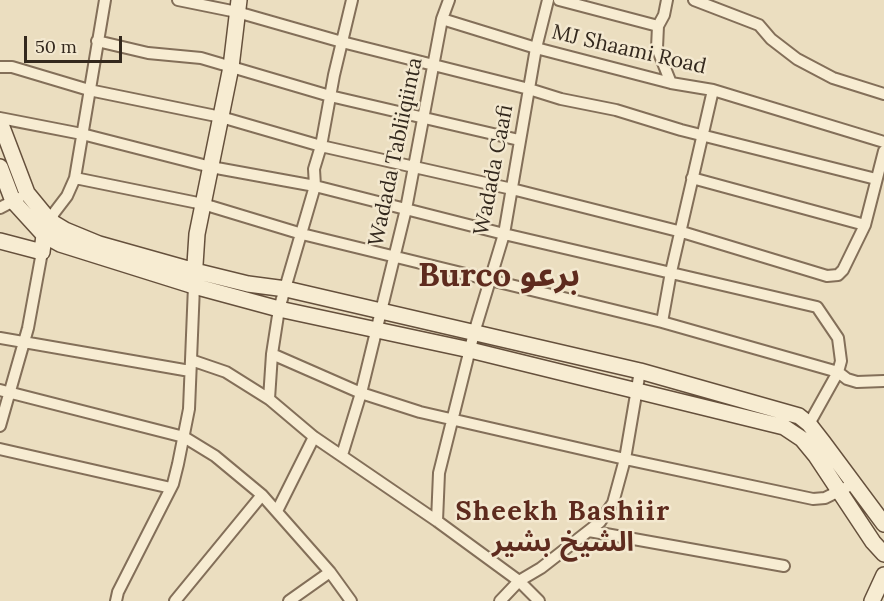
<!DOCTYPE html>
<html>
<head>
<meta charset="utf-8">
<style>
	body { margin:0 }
	#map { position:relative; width:884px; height:601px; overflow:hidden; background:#ebdec0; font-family:Lora,serif }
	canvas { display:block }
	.scale { position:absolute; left:24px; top:36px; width:98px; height:27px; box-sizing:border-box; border:3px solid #33281d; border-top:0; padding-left:8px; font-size:18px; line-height:21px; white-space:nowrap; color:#33281d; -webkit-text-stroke:4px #f3e8cf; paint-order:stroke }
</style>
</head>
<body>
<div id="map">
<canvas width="884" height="601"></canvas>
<div class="scale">50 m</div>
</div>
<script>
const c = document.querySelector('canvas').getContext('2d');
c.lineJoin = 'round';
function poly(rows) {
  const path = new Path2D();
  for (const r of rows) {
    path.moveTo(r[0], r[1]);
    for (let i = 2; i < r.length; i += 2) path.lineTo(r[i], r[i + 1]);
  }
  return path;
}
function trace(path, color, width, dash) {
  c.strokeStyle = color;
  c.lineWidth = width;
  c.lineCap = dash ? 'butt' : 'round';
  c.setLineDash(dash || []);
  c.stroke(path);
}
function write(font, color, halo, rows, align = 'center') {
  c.font = font + ' Lora,"Noto Sans Arabic",serif';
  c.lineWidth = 5;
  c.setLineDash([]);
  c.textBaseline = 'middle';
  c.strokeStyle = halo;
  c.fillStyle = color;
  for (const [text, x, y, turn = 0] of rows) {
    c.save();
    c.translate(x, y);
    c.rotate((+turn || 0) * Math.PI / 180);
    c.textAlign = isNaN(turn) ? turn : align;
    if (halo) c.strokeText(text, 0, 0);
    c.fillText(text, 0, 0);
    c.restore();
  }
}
const street = poly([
	[178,0,237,12,342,42,529,89,561,99,616,110,681,130,876,179],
	[559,0,658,26],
	[667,0,664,15,658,26,657,48,671,83],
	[694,0,759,25,771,39,797,59,833,78,884,94],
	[442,19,536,48,671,83,713,90,884,142],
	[97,41,148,53,201,58,330,96,519,140],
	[0,67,12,67,89,90,221,117,321,146,512,189,682,232,827,276,838,275,843,270,865,225,884,151],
	[0,118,82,134,211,167,315,186,504,234,817,307,838,338,841,361,838,372,809,424],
	[75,178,203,204,302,234,662,322,838,372,847,379,857,382,884,381],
	[692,178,865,225],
	[0,208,19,198],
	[48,227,54,213,67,196,75,178,105,0],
	[662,322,671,272,713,90],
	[0,338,190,371],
	[272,354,279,309,315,186,314,169,321,146,334,75,352,0],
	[191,360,226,372,269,399,314,437,437,521,519,581,539,601],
	[0,390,184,437,215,456,262,495,330,572,351,601],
	[269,399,272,354,361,393,420,412,625,459,813,499,825,498,855,483],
	[0,426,28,328,42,252],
	[0,449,171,488],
	[342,455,361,393,406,209,442,19,449,0],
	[277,511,314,437],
	[437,521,439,473,474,333,504,234,536,48,548,0],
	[589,531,784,566],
	[116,601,118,592,173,484,178,464,189,409,194,286],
	[175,601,262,495],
	[289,601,330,572],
	[500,601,519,581,541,568,600,522,613,503,625,459,640,371]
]);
const secondary = poly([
	[0,122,27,193,50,221,65,230,99,244,195,271,248,284,286,289,640,371,799,416,809,424,823,442,884,524],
	[0,167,13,201,44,235,60,244,194,286,279,309,470,350,784,427,802,439,816,456,873,542,884,554],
	[0,241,42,252,44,235],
	[194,280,197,234,231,67,239,0],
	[872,601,884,575]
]);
trace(street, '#836f59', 14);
trace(secondary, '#65503c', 18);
trace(street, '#f7ecd2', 10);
trace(secondary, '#f7ecd2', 15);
write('21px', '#33281d', '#f3e8cf', [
	["MJ Shaami Road",629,50,13],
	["Wadada Tabliiqiinta",396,152,-78],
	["Wadada Caafi",494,170,-79]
]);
c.letterSpacing = '1.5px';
write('bold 27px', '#5e2b1e', '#f3e8cf', [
	["Sheekh Bashiir",563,512],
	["الشيخ بشير",563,543]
]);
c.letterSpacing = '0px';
write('bold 33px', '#5e2b1e', '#f3e8cf', [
	["Burco برعو",499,277]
]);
</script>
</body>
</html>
